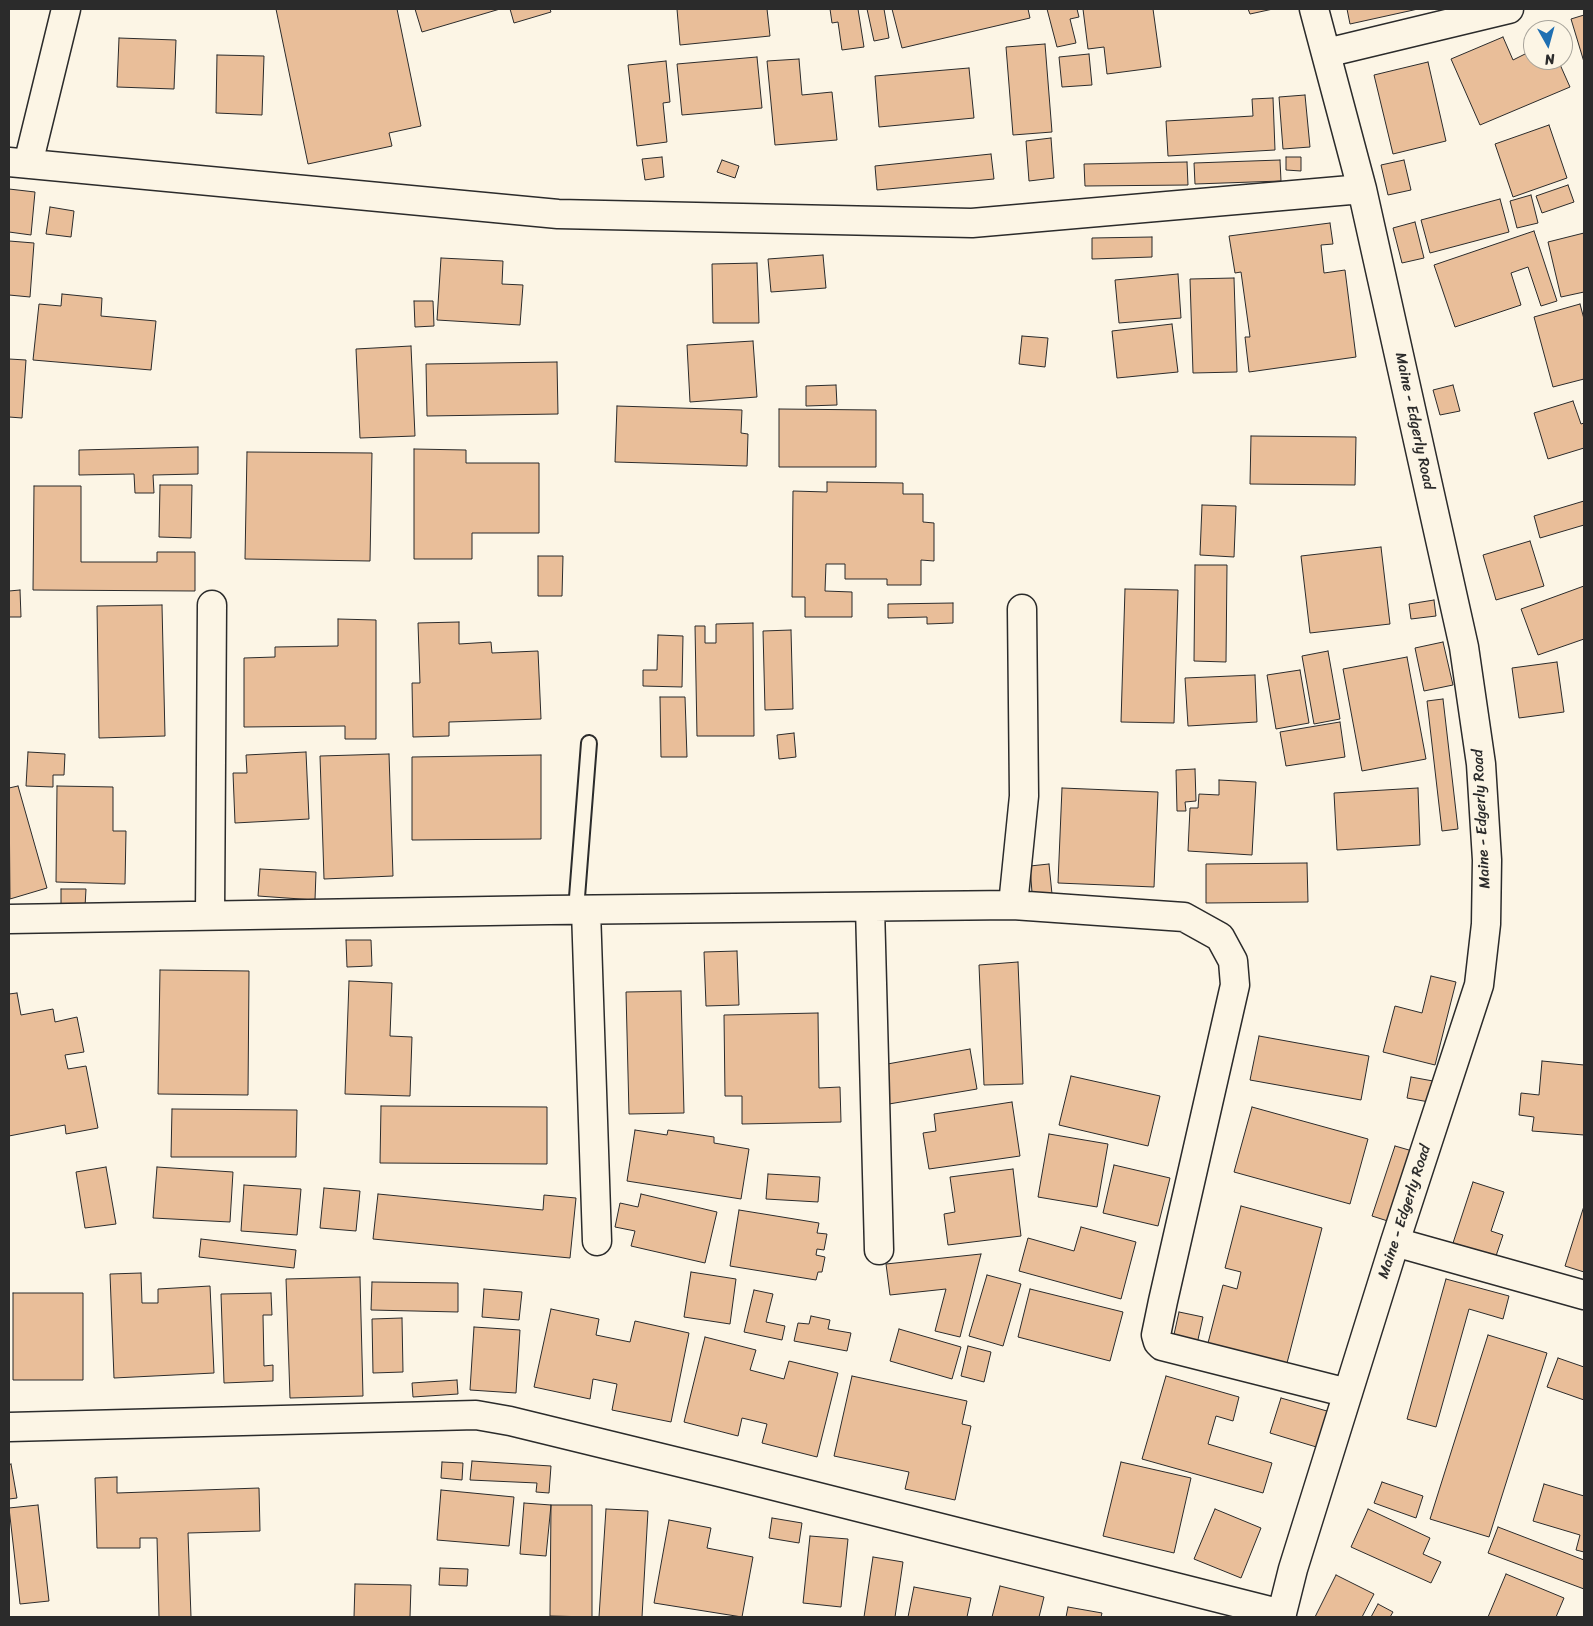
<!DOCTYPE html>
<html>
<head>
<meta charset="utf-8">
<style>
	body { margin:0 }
	#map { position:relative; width:1593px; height:1626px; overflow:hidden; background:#fcf5e5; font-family:Sriracha,sans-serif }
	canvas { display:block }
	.frame { position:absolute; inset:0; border:10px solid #2b2b2b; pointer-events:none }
	.north { position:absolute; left:1523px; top:20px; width:50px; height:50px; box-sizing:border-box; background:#fcf5e5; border:1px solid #a8a49b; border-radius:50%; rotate:173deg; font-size:14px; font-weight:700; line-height:20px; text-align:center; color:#2b2b2b }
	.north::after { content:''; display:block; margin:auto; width:18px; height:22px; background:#1f6fb2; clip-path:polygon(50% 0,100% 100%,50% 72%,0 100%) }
</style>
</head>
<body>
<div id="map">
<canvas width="1593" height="1626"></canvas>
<div class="frame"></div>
<div class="north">N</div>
</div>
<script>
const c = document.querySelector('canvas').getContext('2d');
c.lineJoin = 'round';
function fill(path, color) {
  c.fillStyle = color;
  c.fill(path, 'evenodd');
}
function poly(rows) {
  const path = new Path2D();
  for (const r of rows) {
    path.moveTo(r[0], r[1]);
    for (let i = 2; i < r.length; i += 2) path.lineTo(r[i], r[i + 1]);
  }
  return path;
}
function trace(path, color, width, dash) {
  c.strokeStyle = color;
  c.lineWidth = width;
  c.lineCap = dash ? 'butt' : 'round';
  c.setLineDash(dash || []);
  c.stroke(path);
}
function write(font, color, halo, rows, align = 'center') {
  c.font = font + ' Sriracha,sans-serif';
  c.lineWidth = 4;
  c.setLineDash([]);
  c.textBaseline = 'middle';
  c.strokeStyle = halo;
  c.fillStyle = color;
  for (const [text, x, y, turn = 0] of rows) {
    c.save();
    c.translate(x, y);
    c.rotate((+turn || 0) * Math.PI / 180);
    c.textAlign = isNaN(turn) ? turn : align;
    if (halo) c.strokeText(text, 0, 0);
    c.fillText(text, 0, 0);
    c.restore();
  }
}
const building = poly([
	[276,9,397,9,421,126,389,133,392,146,308,164,276,9],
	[415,9,500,9,422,32,415,9],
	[510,9,550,9,551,12,514,23,510,9],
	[677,9,767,9,770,36,680,45,677,9],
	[830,9,858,9,864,47,842,50,838,22,832,23,830,9],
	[867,9,884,9,889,38,874,41,867,9],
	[892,9,1028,9,1030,18,902,48,892,9],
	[1047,9,1077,9,1079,17,1070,19,1076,43,1057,47,1047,9],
	[1083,9,1153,9,1161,67,1107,74,1104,47,1088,49,1083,9],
	[1248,9,1273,9,1250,14,1248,9],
	[1347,9,1418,9,1350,24,1347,9],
	[1584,15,1584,62,1571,19,1584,15],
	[1503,37,1513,60,1533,50,1533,60,1558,60,1570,87,1480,125,1451,59,1503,37],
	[119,38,176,40,174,89,117,87,119,38],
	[1045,44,1052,132,1013,135,1006,47,1045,44],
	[1089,54,1092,85,1062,87,1059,57,1089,54],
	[217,55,264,56,262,115,216,113,217,55],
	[757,57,762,108,682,115,677,64,757,57],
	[799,59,802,95,832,92,837,140,775,145,767,61,799,59],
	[666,61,670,102,663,103,667,142,637,146,628,65,666,61],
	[1428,62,1446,141,1393,154,1374,75,1428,62],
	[969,68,974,118,879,127,875,76,969,68],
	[1305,95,1310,147,1283,149,1279,97,1305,95],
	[1273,98,1275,150,1168,156,1166,121,1253,116,1252,99,1273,98],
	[1549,125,1567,178,1513,197,1495,144,1549,125],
	[1051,138,1054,178,1029,181,1026,141,1051,138],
	[991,154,994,179,877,190,875,166,991,154],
	[662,157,664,177,645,180,642,159,662,157],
	[1286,157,1301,157,1301,171,1286,170,1286,157],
	[722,160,739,166,735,178,717,172,722,160],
	[1280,160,1281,181,1195,184,1194,163,1280,160],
	[1404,160,1411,190,1388,195,1381,165,1404,160],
	[1187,162,1188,185,1085,186,1084,164,1187,162],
	[1568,185,1574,202,1542,213,1536,196,1568,185],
	[9,189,35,192,31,235,9,232,9,189],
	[1531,195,1538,223,1517,228,1510,201,1531,195],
	[1500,199,1509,232,1430,253,1421,220,1500,199],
	[50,207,74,211,71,237,46,234,50,207],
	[1415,222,1424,258,1402,263,1393,228,1415,222],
	[1330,223,1333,244,1321,245,1324,273,1345,270,1356,357,1249,372,1245,337,1250,337,1241,272,1235,273,1229,236,1330,223],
	[1534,231,1557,301,1541,306,1528,267,1511,273,1521,305,1455,327,1434,265,1534,231],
	[1584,233,1584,292,1561,297,1548,242,1584,233],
	[1152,237,1152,257,1092,259,1092,238,1152,237],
	[9,241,34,243,30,297,9,295,9,241],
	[823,255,826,288,771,292,768,259,823,255],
	[441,258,503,261,502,284,523,285,520,325,437,320,441,258],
	[757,263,759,323,713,323,712,264,757,263],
	[1178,274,1181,318,1119,323,1115,280,1178,274],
	[1234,278,1237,372,1193,373,1190,279,1234,278],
	[62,294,102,298,101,316,156,321,151,370,33,360,39,304,61,306,62,294],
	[414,301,433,301,434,326,415,327,414,301],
	[1580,304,1584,319,1584,379,1553,387,1534,317,1580,304],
	[1172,324,1178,372,1117,378,1112,331,1172,324],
	[1022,336,1048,338,1045,367,1019,364,1022,336],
	[753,341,757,397,690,402,687,345,753,341],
	[411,346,415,436,360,438,356,349,411,346],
	[9,359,26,360,22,418,9,417,9,359],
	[557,362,558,414,427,416,426,364,557,362],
	[836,385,837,405,806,406,806,386,836,385],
	[1453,385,1460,411,1440,415,1433,390,1453,385],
	[1573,401,1581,424,1584,423,1584,448,1548,459,1534,413,1573,401],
	[617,406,742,410,741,433,748,434,747,466,615,462,617,406],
	[779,409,876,410,876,467,779,467,779,409],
	[1251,436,1356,437,1355,485,1250,484,1251,436],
	[198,447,198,474,153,475,154,493,135,493,134,474,79,475,79,450,198,447],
	[414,449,466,450,466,463,539,463,539,533,472,533,472,559,414,559,414,449],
	[247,452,372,453,370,561,245,559,247,452],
	[827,482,903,483,903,494,923,494,923,522,934,523,934,561,921,560,921,585,887,585,887,579,845,579,845,564,826,564,825,591,852,592,852,617,805,617,805,597,792,597,793,491,827,492,827,482],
	[160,485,192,485,191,538,159,537,160,485],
	[34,486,81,486,81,562,157,562,157,552,195,552,195,591,33,590,34,486],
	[1584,501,1584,525,1540,538,1534,516,1584,501],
	[1202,505,1236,506,1234,557,1200,555,1202,505],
	[1530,541,1544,586,1496,600,1483,555,1530,541],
	[1381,547,1390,624,1310,633,1301,556,1381,547],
	[538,556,563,556,562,596,538,596,538,556],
	[1195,565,1227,565,1226,662,1194,661,1195,565],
	[1584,586,1584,639,1538,655,1521,609,1584,586],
	[1125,589,1178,590,1174,723,1121,722,1125,589],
	[20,590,21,617,9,617,9,591,20,590],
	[1434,600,1436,616,1411,619,1409,604,1434,600],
	[953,603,953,623,927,624,927,617,888,618,888,604,953,603],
	[162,605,165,736,99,738,97,606,162,605],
	[338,619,376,620,376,739,345,739,345,726,244,727,244,658,275,657,275,647,338,646,338,619],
	[459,622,459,644,491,642,492,653,538,651,541,719,449,722,449,736,413,737,412,683,420,683,418,623,459,622],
	[753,623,754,736,697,736,695,626,705,626,705,643,716,643,716,624,753,623],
	[791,630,793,709,765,710,763,631,791,630],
	[658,635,683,636,682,687,643,686,643,670,657,670,658,635],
	[1443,642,1453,685,1424,691,1415,648,1443,642],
	[1328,651,1340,719,1314,724,1302,656,1328,651],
	[1407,657,1426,759,1362,771,1343,669,1407,657],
	[1557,662,1564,712,1519,718,1512,668,1557,662],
	[1300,670,1309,723,1276,729,1267,675,1300,670],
	[1255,675,1257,722,1188,726,1185,678,1255,675],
	[660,697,685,697,687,757,661,757,660,697],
	[1443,699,1458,829,1442,831,1427,701,1443,699],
	[1340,722,1345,757,1286,766,1280,732,1340,722],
	[794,733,796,757,779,759,777,735,794,733],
	[28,752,65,754,64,775,53,775,53,787,26,786,28,752],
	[306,752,309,819,235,823,233,773,247,773,246,755,306,752],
	[389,754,393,876,324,879,320,756,389,754],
	[541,755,541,839,412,840,412,757,541,755],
	[1195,769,1196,801,1185,802,1186,811,1177,811,1176,770,1195,769],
	[1219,780,1256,782,1252,855,1188,851,1190,808,1198,808,1199,794,1219,795,1219,780],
	[18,786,47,888,10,899,9,788,18,786],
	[57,786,113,787,113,831,126,831,125,884,56,882,57,786],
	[1062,788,1158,792,1154,887,1058,883,1062,788],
	[1418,788,1420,845,1337,850,1334,793,1418,788],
	[1307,863,1308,902,1206,903,1206,864,1307,863],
	[1049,864,1053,904,1033,906,1030,866,1049,864],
	[260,869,316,872,315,900,258,896,260,869],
	[61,889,86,889,85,907,61,907,61,889],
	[346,940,371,940,372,966,347,967,346,940],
	[737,951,739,1005,706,1006,704,952,737,951],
	[1018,962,1023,1084,984,1085,979,965,1018,962],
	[160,970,249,971,248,1095,158,1094,160,970],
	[1431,976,1456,982,1435,1065,1383,1052,1395,1006,1422,1013,1431,976],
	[349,981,392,983,390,1036,412,1037,410,1096,345,1094,349,981],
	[681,991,684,1113,629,1114,626,992,681,991],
	[17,993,21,1015,53,1009,55,1022,77,1017,84,1052,65,1055,68,1069,86,1066,98,1128,66,1134,65,1125,9,1136,9,994,17,993],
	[818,1013,819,1088,840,1087,841,1122,742,1124,742,1096,725,1096,724,1015,818,1013],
	[1259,1036,1369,1056,1361,1100,1250,1080,1259,1036],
	[970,1049,977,1089,889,1104,882,1065,970,1049],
	[1542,1061,1584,1065,1584,1135,1532,1131,1534,1117,1519,1115,1521,1093,1539,1095,1542,1061],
	[1071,1076,1160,1096,1148,1146,1059,1125,1071,1076],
	[1411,1077,1433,1081,1429,1102,1407,1098,1411,1077],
	[1012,1102,1020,1156,929,1169,923,1133,936,1131,934,1114,1012,1102],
	[381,1106,547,1107,547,1164,380,1163,381,1106],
	[1252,1107,1368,1139,1350,1204,1234,1172,1252,1107],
	[172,1109,297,1110,296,1157,171,1157,172,1109],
	[635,1130,667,1135,668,1130,714,1137,714,1143,749,1149,741,1199,627,1181,635,1130],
	[1049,1134,1108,1144,1097,1207,1038,1197,1049,1134],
	[1395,1146,1416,1152,1394,1223,1372,1216,1395,1146],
	[1114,1165,1170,1178,1158,1226,1103,1213,1114,1165],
	[106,1167,116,1224,85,1228,76,1172,106,1167],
	[157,1167,233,1172,230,1222,153,1218,157,1167],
	[1013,1169,1021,1236,948,1245,944,1214,955,1212,950,1177,1013,1169],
	[768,1174,820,1177,818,1202,766,1199,768,1174],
	[1473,1182,1504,1192,1491,1231,1503,1235,1496,1256,1453,1243,1473,1182],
	[244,1185,301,1189,297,1235,241,1231,244,1185],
	[324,1188,360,1191,356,1231,320,1228,324,1188],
	[378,1194,543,1210,544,1195,576,1198,570,1258,373,1239,378,1194],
	[641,1194,717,1212,705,1263,631,1246,635,1231,615,1227,620,1203,638,1207,641,1194],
	[1241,1206,1322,1228,1287,1363,1208,1343,1223,1285,1237,1289,1241,1272,1225,1268,1241,1206],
	[1584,1206,1584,1272,1565,1266,1584,1206],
	[739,1210,819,1223,817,1233,827,1234,824,1250,817,1249,816,1255,825,1257,822,1272,818,1272,816,1280,730,1266,739,1210],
	[1081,1227,1136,1242,1121,1299,1019,1271,1028,1238,1074,1251,1081,1227],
	[201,1239,296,1250,294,1268,199,1257,201,1239],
	[981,1254,960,1337,935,1331,946,1289,890,1295,886,1264,981,1254],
	[691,1272,736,1279,730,1324,684,1317,691,1272],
	[141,1273,142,1303,158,1303,158,1289,210,1286,214,1373,114,1378,110,1274,141,1273],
	[987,1275,1021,1284,1003,1346,969,1336,987,1275],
	[360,1277,363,1396,290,1398,286,1279,360,1277],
	[1446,1279,1509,1296,1503,1319,1469,1309,1436,1427,1407,1419,1446,1279],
	[372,1282,458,1283,458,1312,371,1310,372,1282],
	[484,1289,522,1292,519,1320,482,1317,484,1289],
	[1030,1289,1123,1312,1110,1361,1018,1337,1030,1289],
	[754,1290,773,1294,766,1322,785,1326,782,1340,744,1332,754,1290],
	[13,1293,83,1293,83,1380,13,1380,13,1293],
	[271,1293,272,1315,263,1315,264,1366,273,1365,273,1381,224,1383,221,1294,271,1293],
	[551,1309,599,1319,596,1335,630,1342,635,1321,689,1333,671,1422,612,1410,617,1384,593,1379,590,1399,534,1387,551,1309],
	[1179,1312,1203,1317,1197,1344,1173,1339,1179,1312],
	[811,1316,830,1320,828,1329,851,1333,847,1351,794,1341,798,1323,809,1324,811,1316],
	[402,1318,403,1372,373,1373,372,1319,402,1318],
	[474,1327,520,1330,516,1393,470,1390,474,1327],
	[899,1329,961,1347,952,1379,890,1361,899,1329],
	[1488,1335,1547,1353,1489,1537,1430,1519,1488,1335],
	[705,1337,756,1350,750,1370,784,1379,789,1361,838,1373,817,1457,762,1443,767,1424,742,1418,738,1436,684,1422,705,1337],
	[968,1346,991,1352,984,1382,961,1376,968,1346],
	[1558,1358,1584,1367,1584,1400,1547,1387,1558,1358],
	[852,1376,967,1401,962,1424,971,1426,955,1500,905,1489,909,1472,834,1456,852,1376],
	[1166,1376,1239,1397,1233,1421,1216,1416,1208,1444,1272,1463,1263,1493,1142,1459,1166,1376],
	[457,1380,458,1394,413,1397,412,1383,457,1380],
	[1281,1398,1334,1413,1323,1449,1270,1433,1281,1398],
	[472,1461,551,1466,549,1493,536,1492,537,1483,470,1480,472,1461],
	[442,1462,463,1463,462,1480,441,1478,442,1462],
	[1121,1462,1191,1478,1174,1553,1103,1536,1121,1462],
	[11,1464,17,1498,9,1499,9,1465,11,1464],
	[117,1477,117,1493,259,1488,260,1531,188,1533,191,1617,159,1617,157,1538,140,1538,140,1548,97,1548,95,1478,117,1477],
	[1382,1482,1423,1496,1416,1518,1374,1503,1382,1482],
	[1544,1484,1584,1496,1584,1552,1576,1550,1580,1535,1533,1521,1544,1484],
	[441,1490,514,1497,509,1546,437,1540,441,1490],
	[524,1503,551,1505,546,1556,520,1554,524,1503],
	[38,1505,49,1601,20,1604,9,1508,38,1505],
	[551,1505,592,1505,592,1617,550,1616,551,1505],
	[606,1509,648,1511,642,1617,599,1617,606,1509],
	[1215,1509,1261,1528,1241,1578,1194,1559,1215,1509],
	[1368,1509,1430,1538,1423,1554,1441,1562,1431,1583,1351,1547,1368,1509],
	[772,1518,802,1523,799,1543,769,1538,772,1518],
	[669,1520,711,1528,707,1548,753,1557,742,1617,654,1603,669,1520],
	[1498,1527,1584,1560,1584,1589,1488,1553,1498,1527],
	[810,1536,848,1539,841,1607,803,1603,810,1536],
	[873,1557,903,1562,895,1617,864,1617,873,1557],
	[440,1568,468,1569,467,1586,439,1585,440,1568],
	[1506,1574,1564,1598,1556,1617,1488,1617,1506,1574],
	[1336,1575,1374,1594,1362,1617,1315,1617,1336,1575],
	[355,1584,411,1585,410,1617,354,1617,355,1584],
	[1000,1586,1044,1597,1039,1617,992,1617,1000,1586],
	[914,1587,971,1598,967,1617,908,1617,914,1587],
	[1378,1604,1393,1612,1390,1617,1371,1617,1378,1604],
	[1068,1607,1102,1613,1101,1617,1066,1617,1068,1607]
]);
fill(building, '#e9be99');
trace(building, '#2b2b2b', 1);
const service = poly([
	[576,910,589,743]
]);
const minor = poly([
	[1326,53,1509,9],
	[9,162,558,214,972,223,1362,189],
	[28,164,66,9],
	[1013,905,1024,796,1022,609],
	[870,907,879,1250],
	[586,910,597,1241],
	[210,915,212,605],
	[9,919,549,910,1013,905,1184,917,1220,937,1233,961,1235,985,1163,1301,1156,1335,1158,1342,1162,1346,1348,1393],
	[1395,1242,1584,1295],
	[9,1427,476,1415,510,1421,727,1474,1282,1614],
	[1281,1617,1293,1569,1395,1242,1479,985,1486,924,1487,860,1481,764,1464,647,1362,189,1314,9]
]);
trace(service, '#2b2b2b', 18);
trace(minor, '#2b2b2b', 31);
trace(service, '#fcf5e5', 14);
trace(minor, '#fcf5e5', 28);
write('15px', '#2b2b2b', '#fcf5e5', [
	["Maine - Edgerly Road",1414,421,78],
	["Maine - Edgerly Road",1482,819,-93],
	["Maine - Edgerly Road",1405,1212,-72]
]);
</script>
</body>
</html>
